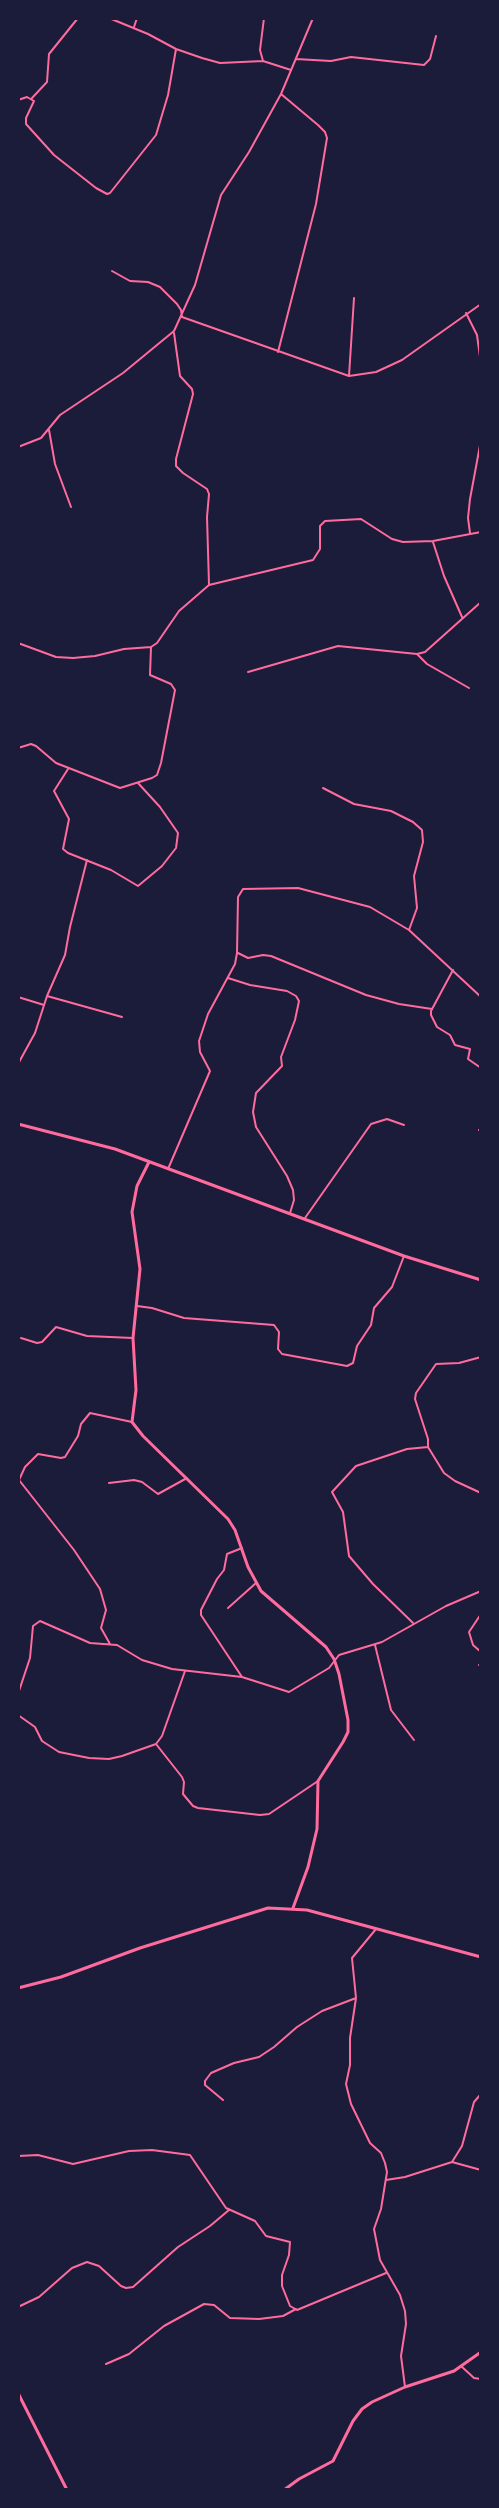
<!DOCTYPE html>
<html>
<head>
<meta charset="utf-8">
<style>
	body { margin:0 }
	#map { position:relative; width:499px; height:2508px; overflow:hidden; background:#1b1b3a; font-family:"PT Serif",serif }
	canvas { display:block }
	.frame { position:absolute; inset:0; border:20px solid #1b1b3a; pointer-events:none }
</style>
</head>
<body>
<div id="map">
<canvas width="499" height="2508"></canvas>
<div class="frame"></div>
</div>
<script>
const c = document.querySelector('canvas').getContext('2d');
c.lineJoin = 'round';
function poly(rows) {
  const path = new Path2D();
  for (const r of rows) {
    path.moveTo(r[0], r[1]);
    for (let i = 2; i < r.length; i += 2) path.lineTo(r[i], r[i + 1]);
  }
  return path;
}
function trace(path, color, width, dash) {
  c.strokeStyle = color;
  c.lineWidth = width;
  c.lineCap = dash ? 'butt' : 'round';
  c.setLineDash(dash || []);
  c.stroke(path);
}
trace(poly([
	[109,18,148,34,176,49,202,58,220,63,263,61,291,70],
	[134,27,137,18],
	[296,59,331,61,351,57,424,65,430,59,436,36],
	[263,61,260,50,264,18],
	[32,98,47,82,49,54,78,18],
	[18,100,27,97,34,101,26,118,26,124,54,155,96,188,107,194,110,193,156,135,168,95,176,49],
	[112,271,130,281,148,282,160,287,177,304,181,310,182,317,349,376,376,372,402,360,481,304],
	[466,313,477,335,481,364],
	[174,333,180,376,192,389,193,394,176,459,176,466,183,473,207,489,209,494,207,517,209,585],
	[278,352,316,204,327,138,325,132,318,125,281,94],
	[349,376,354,298],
	[49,430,55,464,71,507],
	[18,447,41,438,60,415,123,373,174,331,195,285,221,195,249,152,281,94,313,18],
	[470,533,468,518,470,499,481,440],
	[433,542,444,576,462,617],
	[18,643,56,657,73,658,95,656,124,649,151,647,157,643,179,611,209,585,313,560,320,549,320,526,325,521,361,519,392,539,403,542,433,541,481,532],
	[417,654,427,664,469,688],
	[248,672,338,646,417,654,425,652,481,602],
	[18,748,31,744,36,746,56,763,120,788,152,778,157,775,161,763,175,690,171,684,150,675,151,647],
	[68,769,54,791,69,819,63,849,68,853,111,870,138,886,162,866,176,848,178,833,160,807,138,783],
	[323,788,354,804,391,811,413,822,422,830,423,842,414,876,417,908,409,930],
	[238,953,248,958,263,955,271,956,366,995,399,1004,432,1009],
	[453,970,431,1011,431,1015,437,1027,450,1035,455,1045,470,1049,468,1059,481,1068],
	[228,978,250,985,287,991,296,996,299,1001,295,1020,281,1057,282,1066,256,1093,253,1112,256,1127,287,1176,293,1190,294,1200,290,1213],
	[47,996,122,1017],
	[18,997,44,1005],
	[18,1064,35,1033,47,996,65,955,70,927,87,860],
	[479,1130,481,1129],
	[168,1169,210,1071,200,1052,199,1041,208,1014,235,964,237,953,238,897,243,889,298,888,370,907,409,930,481,997],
	[305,1218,371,1124,387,1119,404,1125],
	[137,1306,152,1308,184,1318,274,1325,279,1332,278,1349,282,1354,347,1366,353,1363,357,1346,371,1325,374,1308,392,1287,404,1256],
	[21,1338,37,1343,42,1342,56,1327,87,1336,133,1338],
	[481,1357,459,1363,436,1364,416,1393,415,1399,428,1439,428,1447,444,1473,455,1481,481,1493],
	[109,1483,134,1480,142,1482,158,1494,187,1478],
	[242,1548,227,1554,224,1570,217,1579,201,1610,201,1615,242,1677],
	[228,1608,256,1583],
	[481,1614,469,1632,473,1645,481,1652],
	[413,1623,373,1584,349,1556,343,1512,332,1492,356,1466,407,1449,428,1447],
	[110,1644,101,1628,106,1610,100,1589,74,1550,19,1480,25,1467,38,1454,61,1458,65,1457,78,1436,81,1424,90,1413,132,1422],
	[375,1645,391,1710,414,1740],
	[479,1665,481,1663],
	[18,1694,30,1658,33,1626,40,1621,90,1643,117,1645,142,1660,172,1669,242,1677,289,1692,329,1668,339,1655,382,1642,446,1606,481,1591],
	[18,1715,35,1727,42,1741,59,1752,89,1758,109,1759,122,1756,156,1744,162,1736,185,1671],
	[156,1744,182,1777,184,1782,183,1794,193,1806,198,1808,260,1815,269,1814,318,1781],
	[376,1929,352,1958,356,1998,350,2038,350,2065,346,2084,351,2104,370,2143,381,2153,385,2163,387,2172,381,2209,374,2229,380,2260,400,2295,405,2311,406,2324,401,2356,405,2387],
	[223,2100,205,2085,205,2081,211,2073,234,2063,259,2057,274,2047,297,2027,322,2011,356,1998],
	[18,2156,38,2155,73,2164,129,2151,152,2150,190,2155,226,2208,255,2221,266,2236,290,2242,289,2255,282,2275,282,2286,290,2306,297,2310,386,2273],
	[452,2162,481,2170],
	[386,2180,405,2177,452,2162,462,2146,474,2102,481,2094],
	[18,2307,39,2297,72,2268,87,2262,99,2266,121,2286,126,2288,133,2287,178,2247,210,2226,229,2210],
	[106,2364,129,2354,164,2326,204,2304,214,2305,230,2318,259,2319,283,2316,296,2309],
	[461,2366,474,2378,481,2379]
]), '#ff6b9d', 2);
trace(poly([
	[149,1162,137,1186,132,1212,140,1269,133,1338,136,1390,132,1422,143,1436,228,1519,235,1530,248,1567,261,1591,326,1647,334,1659,339,1674,348,1720,348,1732,343,1742,318,1781,317,1829,308,1867,293,1908],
	[18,2393,67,2490],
	[284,2490,299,2479,333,2461,353,2421,362,2409,372,2402,405,2387,454,2371,481,2352]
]), '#ff6b9d', 3);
trace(poly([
	[18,1124,115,1149,404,1256,481,1280],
	[18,1988,61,1977,140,1948,268,1908,307,1910,481,1957]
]), '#ff6b9d', 3);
</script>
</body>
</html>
